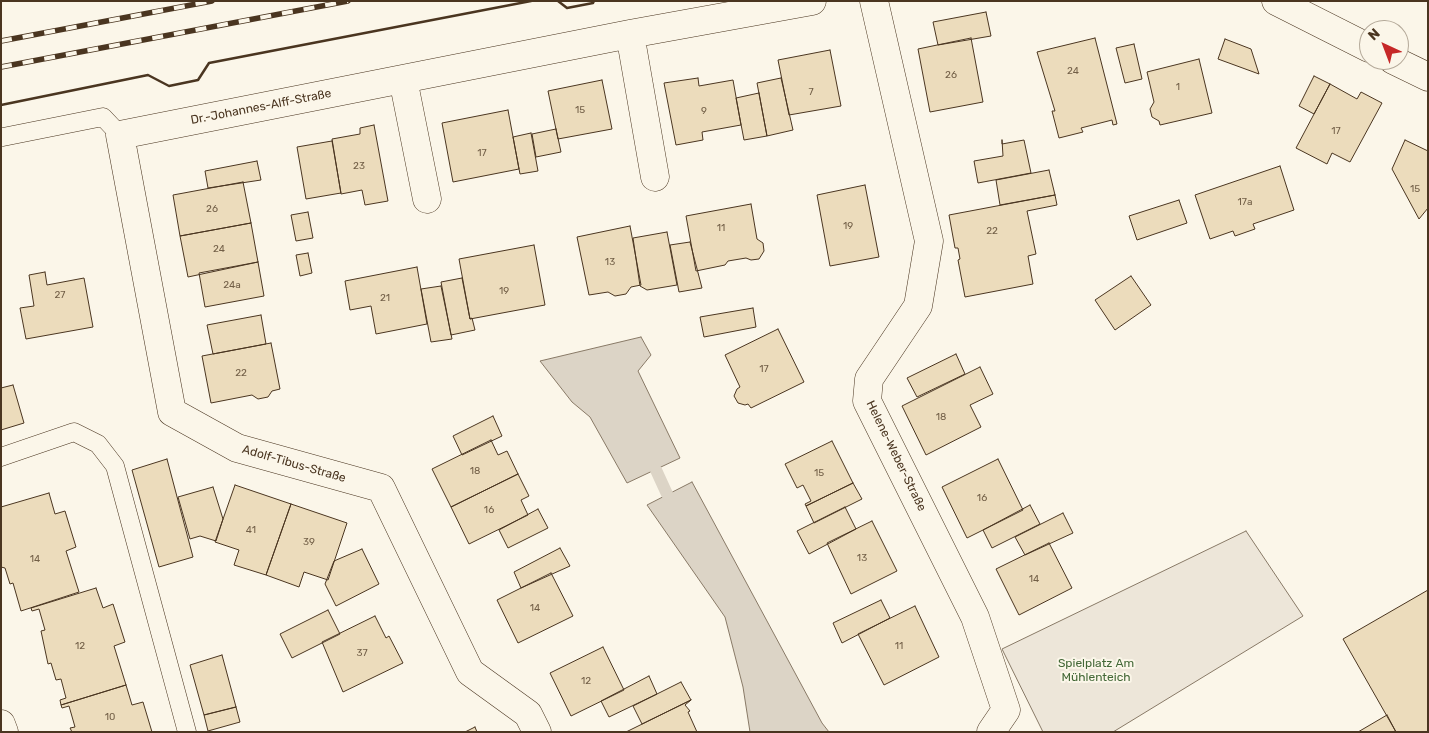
<!DOCTYPE html>
<html>
<head>
<meta charset="utf-8">
<style>
	body { margin:0 }
	#map { position:relative; width:1429px; height:733px; overflow:hidden; background:#fbf6e9; font-family:Rubik,sans-serif }
	canvas { display:block }
	.frame { position:absolute; inset:0; border:2px solid #4a3520; pointer-events:none }
	.north { position:absolute; left:1359px; top:20px; width:50px; height:50px; box-sizing:border-box; background:#fbf6e9; border:1px solid #b4a999; border-radius:50%; rotate:317deg; font-size:14px; font-weight:700; line-height:20px; text-align:center; color:#4a3520 }
	.north::after { content:''; display:block; margin:auto; width:18px; height:22px; background:#c62828; clip-path:polygon(50% 0,100% 100%,50% 72%,0 100%) }
</style>
</head>
<body>
<div id="map">
<canvas width="1429" height="733"></canvas>
<div class="frame"></div>
<div class="north">N</div>
</div>
<script>
const c = document.querySelector('canvas').getContext('2d');
c.lineJoin = 'round';
function fill(path, color) {
  c.fillStyle = color;
  c.fill(path, 'evenodd');
}
function poly(rows) {
  const path = new Path2D();
  for (const r of rows) {
    path.moveTo(r[0], r[1]);
    for (let i = 2; i < r.length; i += 2) path.lineTo(r[i], r[i + 1]);
  }
  return path;
}
function trace(path, color, width, dash) {
  c.strokeStyle = color;
  c.lineWidth = width;
  c.lineCap = dash ? 'butt' : 'round';
  c.setLineDash(dash || []);
  c.stroke(path);
}
function write(font, color, halo, rows, align = 'center') {
  c.font = font + ' Rubik,sans-serif';
  c.lineWidth = 4;
  c.setLineDash([]);
  c.textBaseline = 'middle';
  c.strokeStyle = halo;
  c.fillStyle = color;
  for (const [text, x, y, turn = 0] of rows) {
    c.save();
    c.translate(x, y);
    c.rotate((+turn || 0) * Math.PI / 180);
    c.textAlign = isNaN(turn) ? turn : align;
    if (halo) c.strokeText(text, 0, 0);
    c.fillText(text, 0, 0);
    c.restore();
  }
}
const green = poly([
	[1246,531,1303,616,1113,732,1043,732,1002,649,1246,531]
]);
fill(green, '#ede6d9');
trace(green, '#887966', 1);
const water = poly([
	[641,337,651,355,638,371,680,458,627,483,590,417,572,402,540,361,641,337],
	[692,482,822,723,829,732,750,732,743,687,725,617,647,505,692,482]
]);
fill(water, '#dcd4c6');
trace(water, '#887966', 1);
trace(poly([
	[656,470,667,494]
]), '#dcd4c6', 12);
const building = poly([
	[986,12,991,36,938,45,933,22,986,12],
	[971,38,983,102,930,112,918,49,971,38],
	[1095,38,1117,124,1113,125,1112,120,1081,128,1083,132,1059,138,1052,111,1055,111,1037,52,1095,38],
	[1225,39,1251,49,1259,74,1218,59,1225,39],
	[1134,44,1142,79,1125,83,1116,48,1134,44],
	[830,50,841,106,789,115,778,60,830,50],
	[1199,59,1212,113,1160,125,1159,121,1152,117,1150,109,1154,102,1147,72,1199,59],
	[1314,76,1330,84,1314,114,1299,106,1314,76],
	[698,78,699,86,733,80,741,125,702,132,703,140,676,145,664,83,698,78],
	[781,78,793,130,767,136,757,83,781,78],
	[602,80,612,129,558,139,548,91,602,80],
	[1330,84,1357,99,1361,92,1382,103,1350,162,1332,153,1327,164,1296,148,1330,84],
	[759,93,767,136,744,140,736,98,759,93],
	[508,110,519,169,453,182,442,123,508,110],
	[374,125,388,201,365,205,362,190,341,194,332,139,360,134,360,128,374,125],
	[556,129,561,152,536,157,532,134,556,129],
	[531,133,538,171,520,174,513,137,531,133],
	[1002,140,1002,144,1024,140,1031,173,978,183,974,161,1003,156,1002,140],
	[1405,140,1428,151,1428,208,1419,219,1392,169,1405,140],
	[332,141,341,193,306,199,297,147,332,141],
	[257,161,261,180,208,188,205,171,257,161],
	[1280,166,1294,210,1253,224,1255,229,1235,236,1233,231,1210,239,1195,195,1280,166],
	[1049,170,1055,195,1000,205,996,180,1049,170],
	[243,182,251,223,180,236,173,195,243,182],
	[865,185,879,257,830,266,817,195,865,185],
	[1055,195,1057,205,1027,211,1036,254,1028,256,1033,284,965,297,958,260,960,259,958,248,955,248,949,215,1055,195],
	[1179,200,1187,223,1137,240,1129,216,1179,200],
	[751,204,757,239,763,243,764,251,759,259,751,260,746,258,728,261,725,265,696,271,686,216,751,204],
	[308,212,313,238,296,241,291,215,308,212],
	[251,223,258,262,188,277,180,236,251,223],
	[630,226,641,285,631,287,626,294,615,296,608,292,589,295,577,237,630,226],
	[667,232,677,285,647,290,640,286,633,238,667,232],
	[690,242,702,288,679,292,670,245,690,242],
	[534,245,545,305,470,319,459,259,534,245],
	[308,253,312,273,300,276,296,255,308,253],
	[258,262,264,296,205,307,199,273,258,262],
	[417,267,427,324,376,334,371,306,350,310,345,281,417,267],
	[45,272,47,285,84,278,93,327,26,339,20,308,34,306,29,275,45,272],
	[1131,276,1151,305,1115,330,1095,300,1131,276],
	[462,278,470,319,472,318,475,330,451,335,441,282,462,278],
	[441,286,452,339,431,342,421,289,441,286],
	[753,308,756,327,704,337,700,317,753,308],
	[261,315,266,344,213,354,207,325,261,315],
	[778,329,804,382,751,408,748,404,745,405,738,403,734,396,737,389,740,387,725,355,778,329],
	[271,343,280,389,272,391,268,397,258,399,252,395,211,403,202,356,271,343],
	[956,354,965,374,917,397,907,378,956,354],
	[980,367,993,394,970,405,981,427,926,455,902,406,980,367],
	[13,385,24,423,1,430,1,388,13,385],
	[493,416,502,436,462,455,453,436,493,416],
	[491,440,498,455,507,451,518,474,451,507,432,469,491,440],
	[832,441,853,483,806,506,805,504,811,501,803,485,797,488,785,464,832,441],
	[167,459,193,557,159,567,132,470,167,459],
	[998,459,1023,510,967,538,942,487,998,459],
	[518,474,529,496,521,500,528,515,469,544,451,507,518,474],
	[853,483,862,499,814,523,806,506,853,483],
	[235,485,291,504,266,575,234,565,239,550,215,542,235,485],
	[213,487,223,519,216,541,200,536,190,539,178,497,213,487],
	[49,493,55,514,65,511,76,547,66,551,79,592,21,611,13,583,10,584,5,568,1,567,1,507,49,493],
	[291,504,347,523,328,580,304,572,299,587,266,575,291,504],
	[1030,505,1040,524,992,548,983,530,1030,505],
	[845,507,856,529,809,554,797,531,845,507],
	[538,509,548,528,508,548,499,530,538,509],
	[1063,513,1073,533,1025,555,1015,537,1063,513],
	[872,521,897,571,851,594,827,543,872,521],
	[1049,543,1072,588,1019,615,996,569,1049,543],
	[560,548,570,566,521,588,514,572,560,548],
	[362,549,379,584,336,606,325,584,334,561,362,549],
	[551,573,573,616,518,643,497,600,551,573],
	[96,588,103,608,113,604,125,642,114,646,126,685,61,705,60,700,66,698,61,679,56,680,51,663,48,664,41,631,45,630,39,609,32,611,31,608,96,588],
	[1428,590,1428,732,1396,732,1343,639,1428,590],
	[881,600,890,618,842,643,833,623,881,600],
	[915,606,939,657,884,685,858,634,915,606],
	[328,610,340,634,292,658,280,634,328,610],
	[375,616,386,638,389,636,403,663,343,692,322,642,375,616],
	[603,647,624,690,571,716,550,673,603,647],
	[222,655,236,707,204,715,190,665,222,655],
	[649,676,657,694,609,717,601,701,649,676],
	[681,682,691,700,642,724,633,706,681,682],
	[126,685,132,705,143,702,152,732,72,732,70,728,75,727,69,706,62,708,61,705,126,685],
	[691,700,685,705,690,711,688,712,697,732,626,732,691,700],
	[236,707,240,722,208,731,204,715,236,707],
	[1387,715,1396,732,1358,732,1387,715],
	[475,727,477,732,465,732,475,727]
]);
fill(building, '#ecdcbc');
trace(building, '#4a3520', 1);
const lane = poly([
	[3,137,103,117,120,135],
	[1,457,74,432,98,444,115,466,187,732]
]);
const street = poly([
	[874,1,929,241,918,306,869,379,867,401,975,617,1006,710,991,732],
	[1276,1,1369,48],
	[630,34,655,177],
	[1393,60,1428,77],
	[403,79,427,199],
	[1,724,4,732],
	[537,732,528,714,470,672,381,488,237,448,172,412,120,135,630,34,812,1]
]);
trace(lane, '#4a3520', 19);
trace(street, '#4a3520', 29);
trace(lane, '#fbf6e9', 18);
trace(street, '#fbf6e9', 28);
const rail = poly([
	[1,41,212,1],
	[1,67,348,1]
]);
trace(rail, '#4a3520', 5.5);
trace(rail, '#fbf6e9', 4, [11]);
trace(poly([
	[558,1,567,8,593,3,594,1],
	[1,105,148,75,169,86,198,80,209,63,531,1]
]), '#4a3520', 2.5);
write('10px', '#725f47', null, [
	["24",1073,71],
	["26",951,75],
	["1",1178,87],
	["7",811,92],
	["15",580,110],
	["9",704,111],
	["17",1336,131],
	["17",482,153],
	["23",359,166],
	["15",1415,189],
	["17a",1245,202],
	["26",212,209],
	["19",848,226],
	["11",721,228],
	["22",992,231],
	["24",219,249],
	["13",610,262],
	["24a",232,285],
	["19",504,291],
	["27",60,295],
	["21",385,298],
	["17",764,369],
	["22",241,373],
	["18",941,417],
	["18",475,471],
	["15",819,473],
	["16",982,498],
	["16",489,510],
	["41",251,530],
	["39",309,542],
	["13",862,558],
	["14",35,559],
	["14",1034,579],
	["14",535,608],
	["12",80,646],
	["11",899,646],
	["37",362,653],
	["12",586,681],
	["10",110,717]
]);
write('12px', '#4a3520', '#fbf6e9', [
	["Dr.-Johannes-Alff-Straße",261,107,-11],
	["Helene-Weber-Straße",896,456,64],
	["Adolf-Tibus-Straße",294,464,16]
]);
write('12px', '#436837', '#fbf6e9', [
	["Spielplatz Am",1096,664],
	["Mühlenteich",1096,678]
]);
</script>
</body>
</html>
